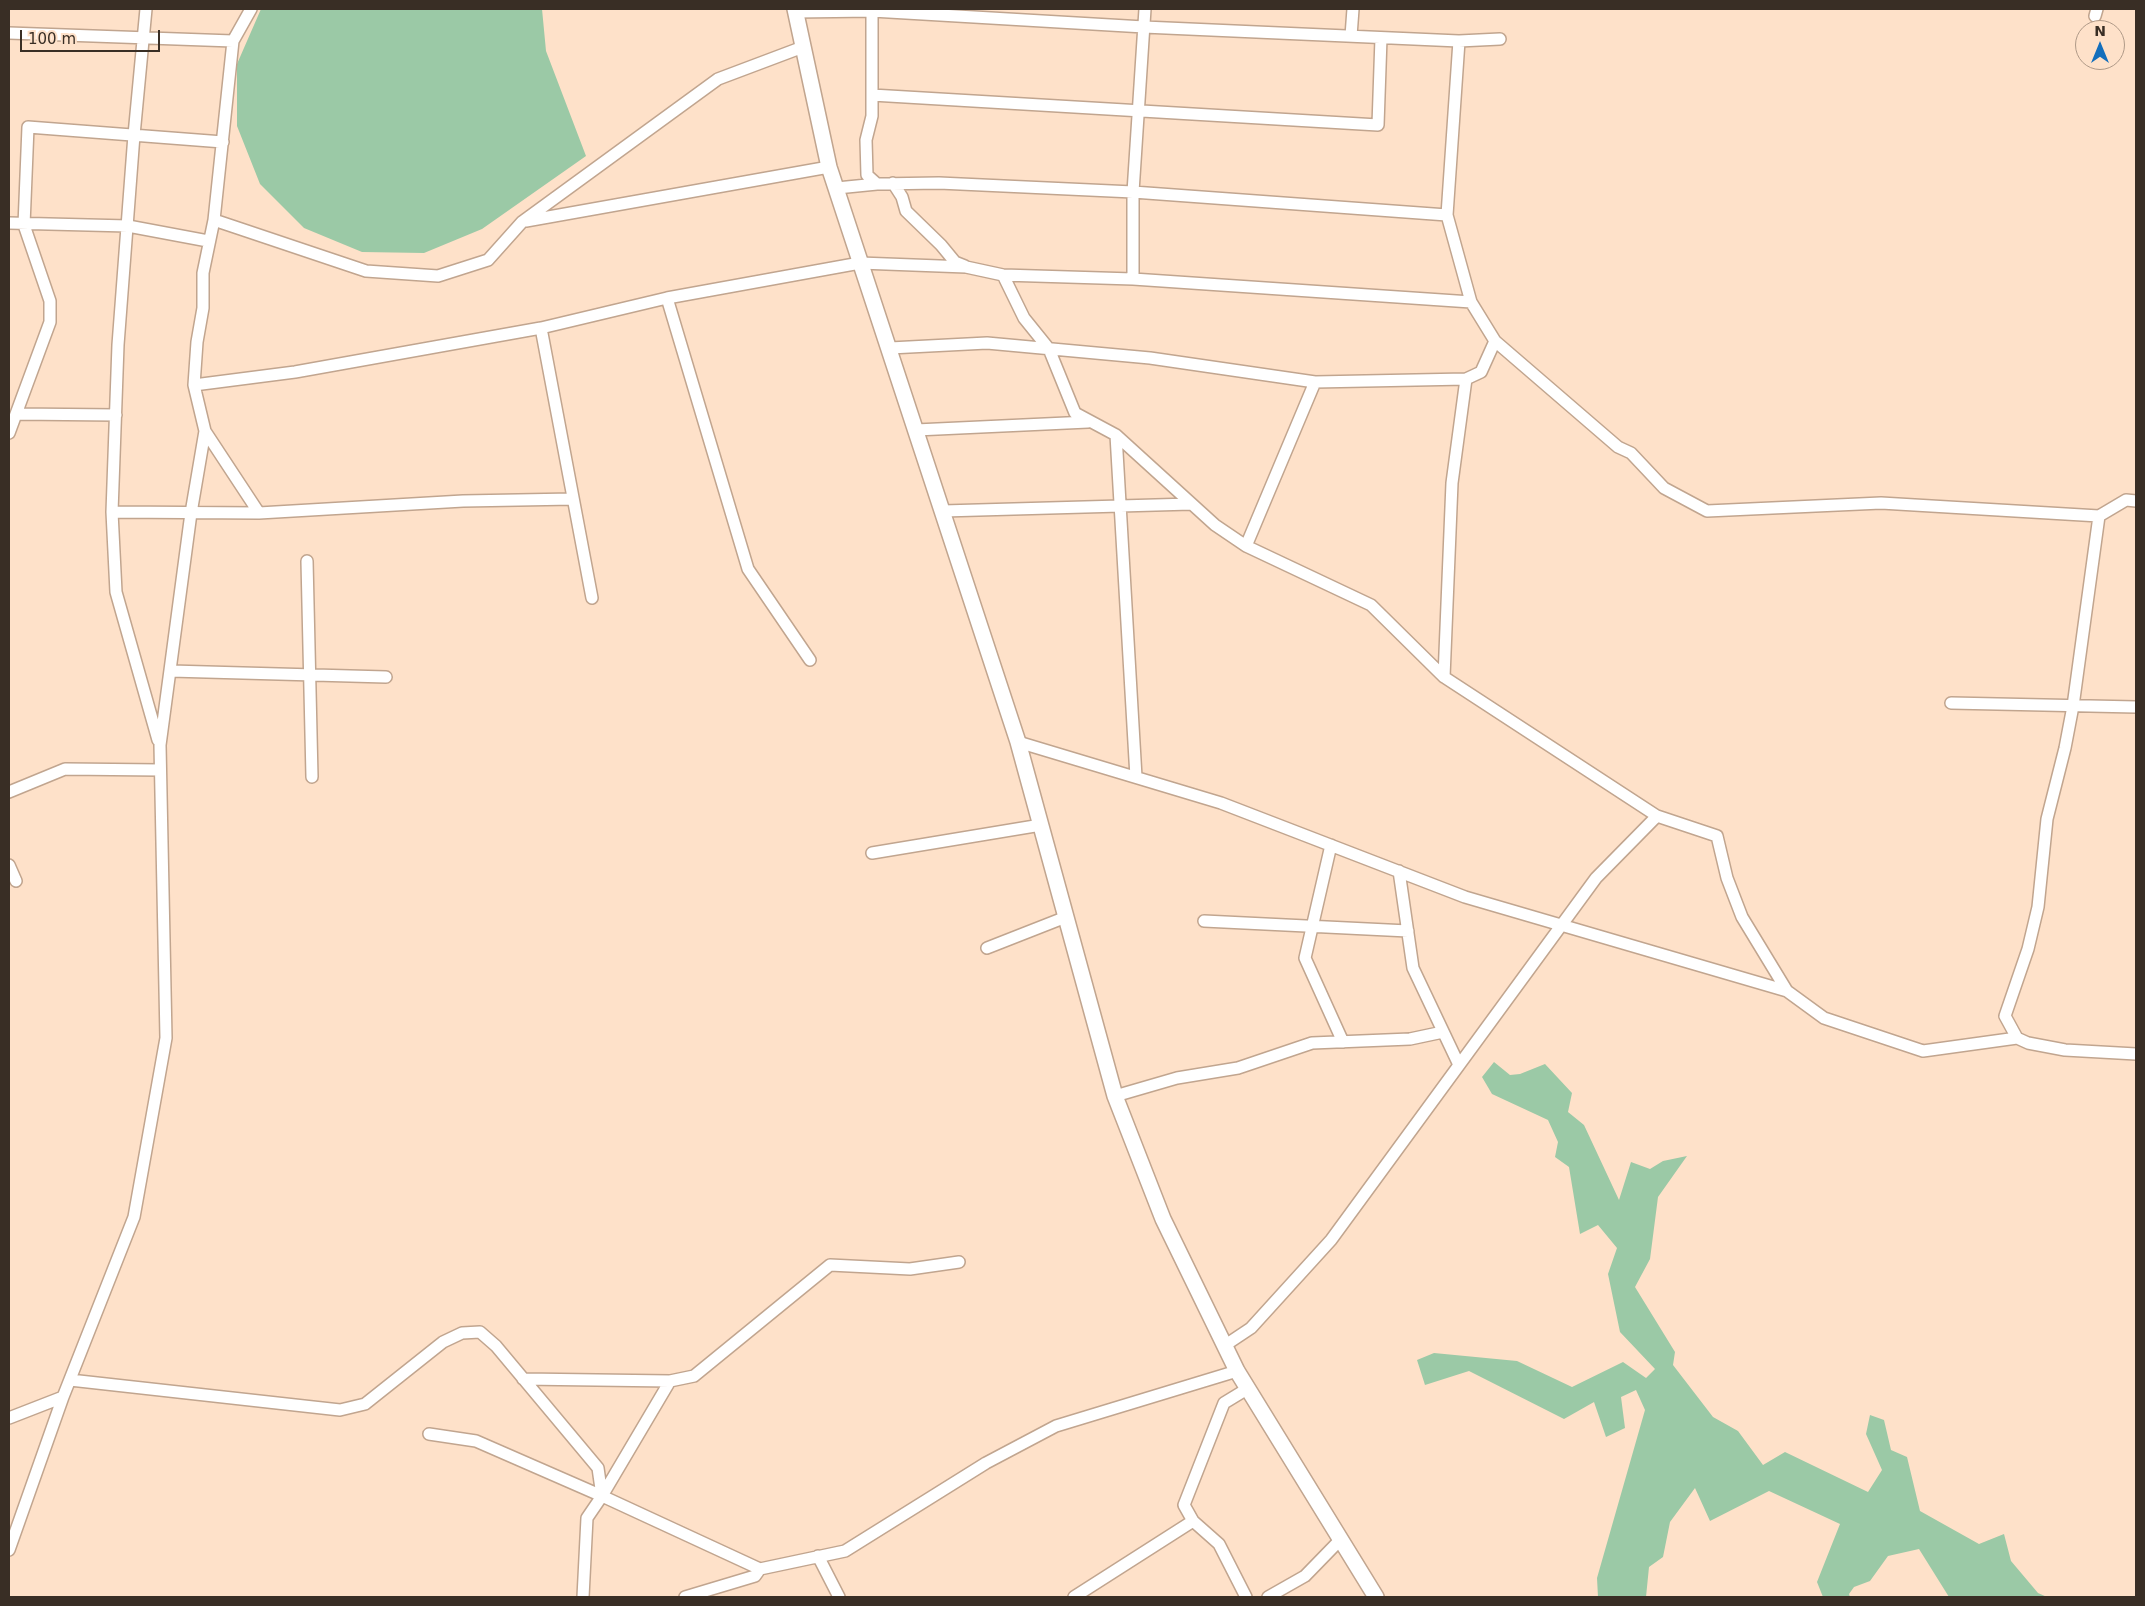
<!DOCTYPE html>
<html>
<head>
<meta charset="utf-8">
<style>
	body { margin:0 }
	#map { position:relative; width:2145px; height:1606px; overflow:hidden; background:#fee1c9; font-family:"DejaVu Sans",sans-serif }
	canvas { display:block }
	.frame { position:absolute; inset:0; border:10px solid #392e25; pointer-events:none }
	.north { position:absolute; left:2075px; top:20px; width:50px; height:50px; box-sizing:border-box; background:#fee1c9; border:1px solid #af9987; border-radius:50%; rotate:0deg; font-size:14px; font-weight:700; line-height:20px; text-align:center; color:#392e25 }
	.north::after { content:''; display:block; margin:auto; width:18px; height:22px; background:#146fbc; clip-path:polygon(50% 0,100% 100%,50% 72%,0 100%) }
	.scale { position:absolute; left:20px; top:30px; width:140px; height:22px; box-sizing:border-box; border:2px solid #392e25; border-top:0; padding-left:6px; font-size:15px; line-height:18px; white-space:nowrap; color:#392e25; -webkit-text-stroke:4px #fee1c9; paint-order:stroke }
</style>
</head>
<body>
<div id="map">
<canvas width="2145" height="1606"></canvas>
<div class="frame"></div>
<div class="north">N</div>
<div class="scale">100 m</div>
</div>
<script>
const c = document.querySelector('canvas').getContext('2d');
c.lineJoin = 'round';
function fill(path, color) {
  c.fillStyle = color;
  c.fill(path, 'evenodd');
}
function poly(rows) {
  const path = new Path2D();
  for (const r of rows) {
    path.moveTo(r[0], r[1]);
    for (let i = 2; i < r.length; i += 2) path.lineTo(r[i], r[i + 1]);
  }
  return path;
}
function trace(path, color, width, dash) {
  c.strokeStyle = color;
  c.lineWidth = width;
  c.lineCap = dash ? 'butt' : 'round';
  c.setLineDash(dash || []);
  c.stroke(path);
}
fill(poly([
	[261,9,542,9,546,51,586,156,482,229,424,253,362,252,304,228,260,184,237,126,237,64],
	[1494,1062,1510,1075,1520,1074,1545,1064,1572,1093,1568,1112,1584,1125,1619,1200,1631,1162,1650,1169,1663,1161,1687,1156,1658,1197,1650,1259,1635,1287,1675,1352,1673,1365,1713,1417,1738,1431,1763,1465,1785,1452,1868,1492,1882,1470,1866,1434,1870,1415,1884,1420,1891,1450,1907,1457,1920,1511,1979,1544,2004,1534,2011,1561,2038,1593,2047,1597,1949,1597,1919,1549,1888,1556,1870,1581,1854,1587,1849,1594,1850,1597,1823,1597,1817,1582,1840,1524,1769,1491,1710,1521,1695,1488,1670,1522,1663,1557,1649,1567,1646,1597,1598,1597,1597,1578,1645,1410,1636,1390,1621,1397,1625,1428,1606,1437,1594,1402,1564,1419,1469,1371,1425,1385,1417,1360,1434,1353,1517,1361,1572,1387,1623,1362,1646,1378,1655,1369,1620,1332,1608,1274,1617,1248,1598,1225,1580,1234,1569,1167,1555,1157,1558,1142,1548,1120,1492,1094,1482,1077]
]), '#9bc9a6');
const street = poly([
	[146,9,134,135,118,345,112,512,116,592,158,740],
	[796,12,872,11,1144,27,1459,41,1500,39],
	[2095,16,2097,9],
	[9,33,233,41],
	[1351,36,1353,9],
	[1459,41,1447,215,1471,302],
	[872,95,1378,125,1381,38],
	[893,183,902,197,906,211,941,245,955,262,965,266],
	[877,184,939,183,1133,192,1447,215],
	[837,188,877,184,867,175,866,140,872,116,872,9],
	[214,220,366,271,438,276,488,260,522,222,718,79,803,47],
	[526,221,829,167],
	[9,223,128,226,208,241],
	[1003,275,1024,318,1049,349,1075,413,1116,435,1215,525,1246,546,1371,605,1444,677,1657,816,1717,836,1727,878,1742,917,1787,991,1824,1018,1923,1051,2017,1038],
	[1133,279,1133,192,1145,9],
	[667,298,748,569,810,660],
	[541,328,592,598],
	[890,348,987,343,1150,358,1315,382,1466,379,1481,372,1495,341],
	[194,385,295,372,541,328,667,298,860,263,966,267,1003,275,1133,279,1471,302,1495,341,1618,447,1631,453,1664,488,1707,511,1881,503,2099,516,2126,500,2136,501],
	[16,414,116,415],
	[916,430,1088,422],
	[205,431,259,513,463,501,573,499],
	[9,433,50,322,50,301,24,225,28,127,223,142],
	[1116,435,1136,777],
	[943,511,1191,504],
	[112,512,259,513],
	[2099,516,2073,706,2065,748,2047,819,2038,907,2028,949,2005,1016,2017,1038,2028,1043,2065,1050,2136,1054],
	[1246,546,1315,382],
	[307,561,312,777],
	[171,671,386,677],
	[1444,677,1452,483,1466,379],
	[1951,703,2136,707],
	[1018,742,1221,803,1465,897,1787,991],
	[9,792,65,769,160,770],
	[1331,845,1305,958,1343,1042],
	[872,853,1041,825],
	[9,865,16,881],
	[1399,871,1413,968,1459,1065],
	[1204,921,1408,931],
	[987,948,1066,917],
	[1115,1096,1177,1078,1238,1068,1312,1043,1410,1039,1443,1032],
	[1224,1346,1251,1328,1331,1240,1596,878,1657,816],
	[523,1379,670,1381,694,1376,830,1265,910,1269,959,1262],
	[70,1380,340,1410,365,1404,443,1342,462,1333,480,1332,496,1346,598,1468,602,1496,760,1569,845,1551,986,1463,1056,1426,1237,1371],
	[9,1418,63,1397],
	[429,1434,476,1441,602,1496],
	[9,1550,63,1397,134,1217,166,1038,160,745,191,513,205,431,194,385,197,342,203,308,203,273,214,220,233,41,251,9],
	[818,1556,839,1597],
	[583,1597,587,1518,602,1496,670,1381],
	[685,1597,755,1576,760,1569],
	[1074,1597,1193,1521],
	[1246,1597,1219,1544,1193,1521,1184,1505,1224,1403,1247,1389],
	[1268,1597,1305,1576,1341,1539]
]);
const secondary = poly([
	[795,9,829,167,1018,742,1115,1096,1163,1219,1237,1371,1376,1597]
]);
trace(street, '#c1a58f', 14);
trace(secondary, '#c1a58f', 18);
trace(street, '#fff', 11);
trace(secondary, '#fff', 15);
</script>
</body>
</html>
